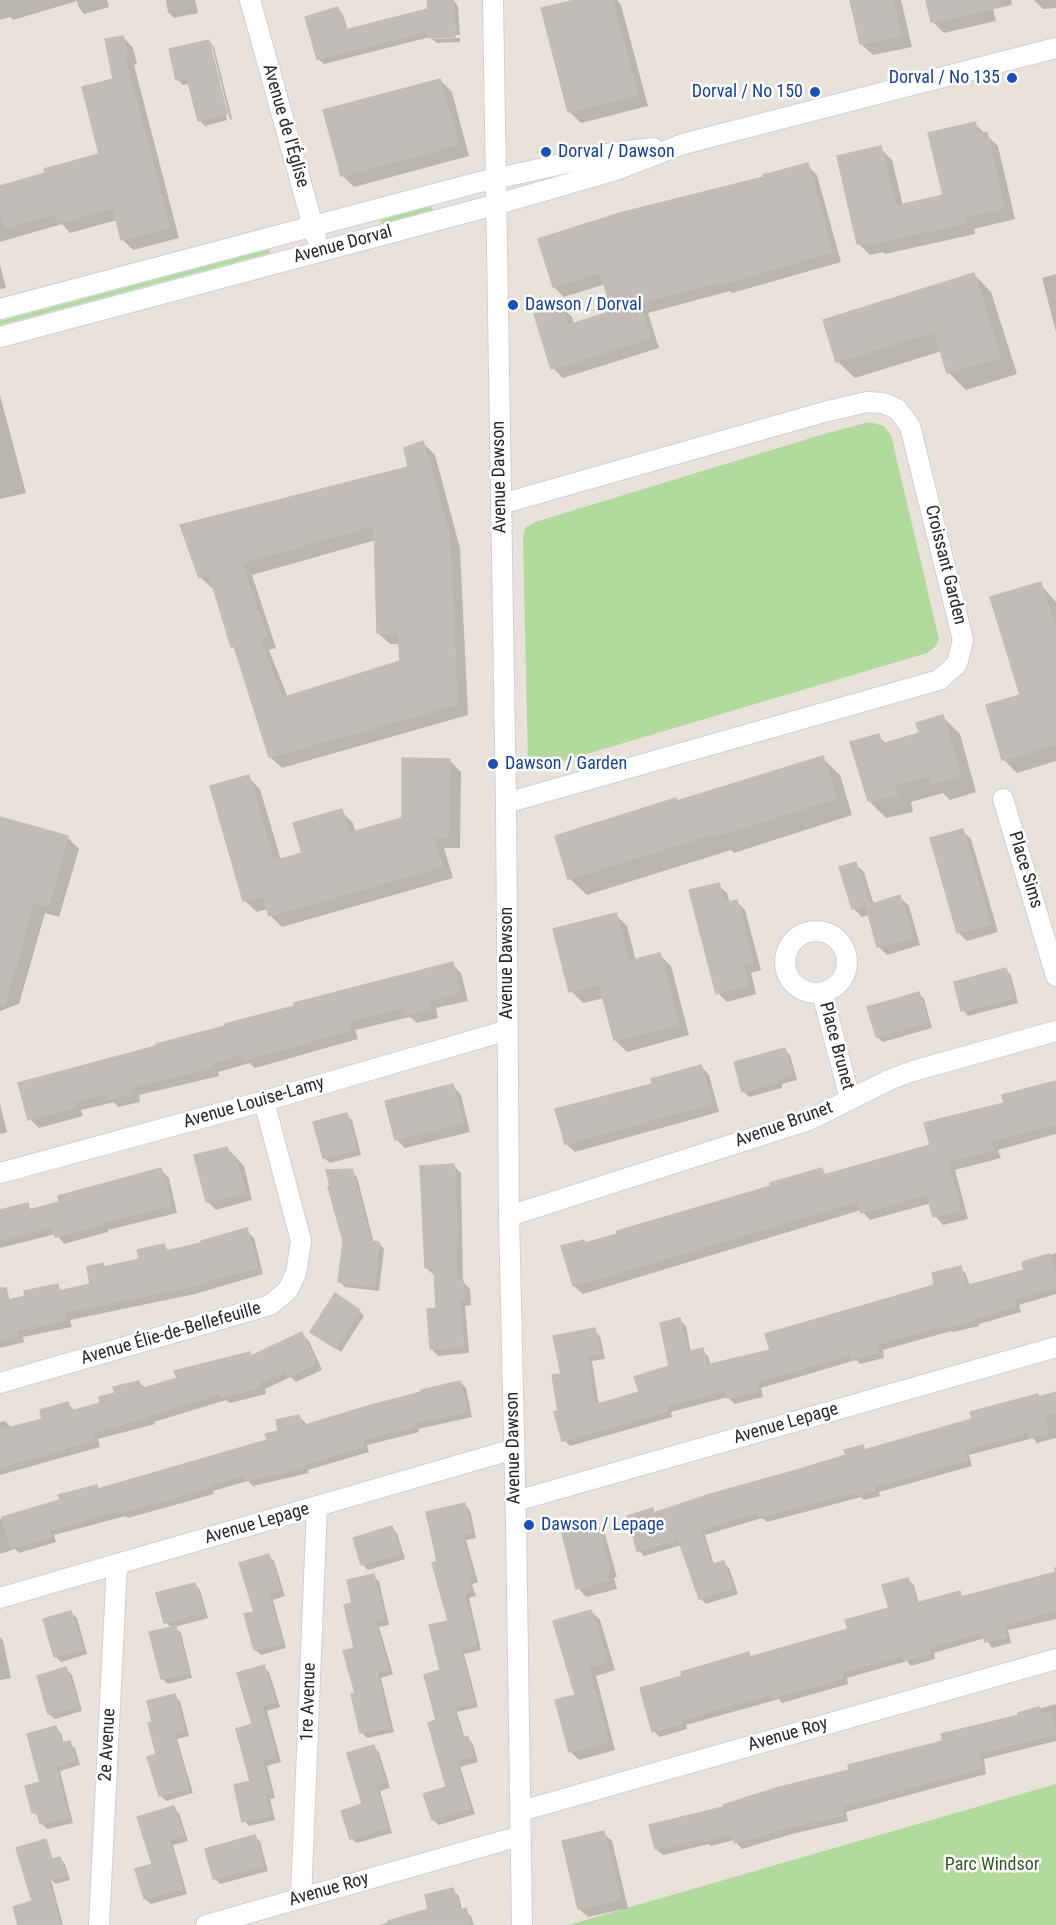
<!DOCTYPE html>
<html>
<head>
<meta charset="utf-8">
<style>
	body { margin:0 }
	canvas { display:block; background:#e9e2db }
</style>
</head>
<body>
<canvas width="1056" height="1925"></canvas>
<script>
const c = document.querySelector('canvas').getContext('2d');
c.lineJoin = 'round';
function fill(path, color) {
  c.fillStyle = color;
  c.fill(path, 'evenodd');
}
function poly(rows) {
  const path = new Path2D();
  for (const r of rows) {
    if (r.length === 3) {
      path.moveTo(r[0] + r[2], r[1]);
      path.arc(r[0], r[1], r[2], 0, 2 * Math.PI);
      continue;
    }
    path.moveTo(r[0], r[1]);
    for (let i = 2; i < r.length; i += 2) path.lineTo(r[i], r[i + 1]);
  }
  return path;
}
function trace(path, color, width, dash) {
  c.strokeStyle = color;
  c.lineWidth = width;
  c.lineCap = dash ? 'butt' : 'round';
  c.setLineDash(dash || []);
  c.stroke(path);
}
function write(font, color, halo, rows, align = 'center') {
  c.font = font + ' "Roboto Condensed",sans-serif';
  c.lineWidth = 5;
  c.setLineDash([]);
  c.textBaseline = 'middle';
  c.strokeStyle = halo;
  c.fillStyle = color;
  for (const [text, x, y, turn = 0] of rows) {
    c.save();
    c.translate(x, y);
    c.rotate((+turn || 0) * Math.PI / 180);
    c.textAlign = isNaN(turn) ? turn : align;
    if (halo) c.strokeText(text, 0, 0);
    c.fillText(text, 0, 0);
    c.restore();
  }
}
fill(poly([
	[431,206,433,210,381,224,380,220],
	[269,249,270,253,0,325,0,321],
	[869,422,884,426,891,435,939,639,935,647,927,653,543,767,536,768,528,764,523,538,525,528,535,522,824,434],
	[1056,1784,1056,1925,568,1925]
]), '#b2da9c');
fill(poly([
	[0,0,107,0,109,7,84,14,79,8,77,1,13,20,10,17,0,20],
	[166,0,195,0,198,13,174,18,168,12],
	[453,0,458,6,460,35,434,36,434,39,460,38,460,42,437,43,430,37,324,64,318,59,338,9,343,15,348,31,429,10],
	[581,0,617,0,621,5,648,106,581,123,569,111],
	[852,0,901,0,912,47,873,55,861,44],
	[927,0,1011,0,1012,5,993,9,996,21,944,33,932,21],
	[1034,0,1056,0,1056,8,1043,9],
	[123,37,133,48,137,64,134,65,179,238,133,250,122,239,117,220,70,233,62,224,0,242,0,187,47,174,101,155],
	[209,41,214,47,232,119,230,120,212,46,209,46,227,120,205,126,199,120,190,84,183,85,177,79],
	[440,80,452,92,469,156,354,187,342,175],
	[975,124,998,146,1015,219,974,229,975,234,885,254,883,252,870,255,858,243,880,148,892,160,903,206,945,196],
	[807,165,817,175,841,262,732,293,730,291,648,313,659,348,563,378,553,368,562,307,572,317,574,325,614,312,605,284,564,297,554,287,765,178],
	[0,265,6,288,0,289],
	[974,274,991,292,1017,374,966,390,949,373,942,351,855,378,837,361],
	[1056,274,1056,332,1042,278],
	[0,395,26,493,0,499],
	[423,443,435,455,460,548,468,715,282,768,270,757,237,651,233,647,214,587,212,588,200,577,410,468],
	[376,540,378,633,390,644,400,644,401,662,288,698,269,650,276,648,252,575],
	[1040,584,1056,602,1056,761,1017,773,1003,759,1022,696],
	[943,717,960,734,976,792,950,800,943,793,911,802,913,812,886,818,869,801,878,736,887,744,920,734],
	[822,758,840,775,852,815,734,853,731,850,587,895,569,878],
	[449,760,461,772,460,848,444,848,453,878,282,927,270,915,268,909,257,912,245,901,212,787,248,777,260,789,281,860,303,854,341,811,353,823,356,833,403,819],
	[0,821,67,837,79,849,59,917,45,913,19,1004,0,1011],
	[962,830,971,839,998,932,967,941,958,932],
	[855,864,864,872,874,905,900,897,909,906,920,945,887,955,878,946,870,915,862,917,853,908],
	[718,885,727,893,730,903,737,902,745,910,761,970,751,973,756,994,727,1002,718,993],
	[615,914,627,926,636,961,659,954,671,966,689,1035,627,1052,615,1040,604,998,583,1003,571,991],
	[452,964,461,973,468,1001,436,1008,438,1018,417,1023,410,1017,355,1030,358,1039,255,1068,250,1063,218,1072,219,1076,139,1095,140,1102,118,1107,114,1102,81,1110,83,1116,39,1128,30,1119,20,1084],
	[1006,970,1011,975,1018,1003,968,1016,963,1010],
	[919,994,924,999,932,1028,883,1042,877,1037],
	[784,1050,790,1055,797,1080,782,1084,782,1088,749,1097,743,1091],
	[701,1066,709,1075,719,1112,575,1152,566,1144,654,1085],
	[1056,1082,1056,1134,998,1150,1001,1158,955,1170,968,1219,943,1225,935,1216,931,1203,870,1220,861,1210,583,1294,574,1286,563,1247,586,1244,773,1187,822,1170,827,1176,932,1146,1006,1104],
	[453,1086,461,1095,470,1132,405,1148,396,1139],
	[0,1104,7,1132,0,1134],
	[346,1115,352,1120,361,1155,330,1163,324,1158],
	[227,1148,244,1166,252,1200,216,1210,207,1201],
	[454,1166,461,1173,463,1282,470,1289,471,1305,465,1306,469,1353,438,1356,431,1348,438,1310,436,1275,434,1275,426,1268],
	[161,1170,169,1178,177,1213,108,1230,108,1232,64,1244,56,1234,0,1248,0,1213,27,1205,33,1211],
	[351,1171,357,1177,374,1243,379,1243,384,1249,379,1291,345,1287,339,1281],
	[246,1230,254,1238,263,1274,195,1294,70,1320,72,1327,23,1337,24,1342,0,1348,0,1304,27,1297,57,1286,63,1292,92,1285,102,1265,105,1268,141,1260,163,1245,170,1252],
	[1056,1253,1056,1294,1019,1305,1021,1312,979,1324,979,1326,953,1332,951,1331,883,1350,884,1358,860,1364,856,1360,761,1388,763,1397,735,1404,728,1397,671,1412,672,1417,570,1446,564,1440,559,1412,562,1375,594,1330,600,1336,605,1359,592,1361,599,1406,641,1393,670,1367,680,1320,686,1326,691,1353,702,1350,708,1356,711,1366,772,1351,936,1286,960,1268,966,1274,970,1287,1026,1271,1024,1263],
	[359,1311,364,1316,341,1352,312,1331],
	[302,1334,309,1341,322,1370,296,1382,291,1377,265,1389,266,1394,230,1403,226,1400,154,1422,155,1424,98,1439,100,1447,0,1475,0,1422,5,1421,12,1428,44,1420,68,1404,75,1411,102,1404,117,1394,139,1382,146,1389,250,1354,253,1357],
	[460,1382,466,1388,472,1417,418,1429,419,1432,367,1445,369,1452,308,1470,309,1473,253,1486,248,1481,213,1491,214,1494,128,1518,126,1516,54,1535,56,1542,19,1553,15,1549,0,1554,0,1519,61,1501,96,1486,100,1490,268,1441,299,1417,305,1422,306,1427],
	[1056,1394,1056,1438,1037,1443,1033,1438,969,1455,972,1466,879,1492,880,1496,864,1500,861,1497,767,1522,762,1518,705,1535,714,1565,723,1562,729,1568,738,1594,706,1604,700,1598,682,1545,644,1556,638,1550,653,1510,656,1514,848,1456,863,1447,867,1451,974,1420,1038,1395,1040,1398],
	[465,1505,470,1510,476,1538,466,1540,478,1582,472,1584,476,1596,469,1598,481,1650,464,1654,478,1707,457,1712,465,1739,467,1738,473,1744,478,1762,460,1767,475,1814,439,1825,433,1820,448,1788,438,1721,442,1671,450,1622,438,1562],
	[597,1525,605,1534,617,1577,614,1578,617,1589,586,1597,578,1588],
	[391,1527,397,1533,405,1559,368,1570,362,1564],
	[268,1555,274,1561,285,1596,273,1600,286,1648,261,1655,255,1650,256,1613],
	[1056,1567,1056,1619,1008,1630,1011,1643,992,1648,985,1638,934,1653,935,1659,911,1666,907,1661,847,1678,848,1684,782,1703,779,1699,729,1713,686,1725,687,1729,660,1737,654,1731,684,1677,748,1654,752,1658,849,1630,891,1609,908,1579,914,1585,919,1604,959,1592,964,1597,1056,1574,1054,1568],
	[373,1576,379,1581,389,1625,379,1627,393,1674,381,1678,394,1732,367,1738,361,1732,357,1694,354,1604],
	[195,1584,200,1590,208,1618,175,1627,181,1633,192,1678,168,1684,162,1678,172,1628,165,1622],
	[591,1611,600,1620,615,1670,596,1676,615,1750,579,1760,570,1751,577,1696],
	[71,1613,77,1618,87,1654,61,1662,55,1656],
	[0,1637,3,1640,11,1678,0,1680],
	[263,1666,269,1672,280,1707,267,1711,281,1762,267,1766,275,1798,270,1799,275,1820,249,1826,244,1821,252,1782],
	[66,1669,72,1675,82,1711,55,1719,49,1714],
	[174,1696,180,1701,189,1736,177,1739,193,1793,166,1801,160,1795,154,1723],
	[1056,1704,1056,1741,984,1759,986,1774,846,1812,848,1821,792,1834,742,1849,734,1840,711,1846,709,1844,663,1855,656,1849,725,1808,945,1742,1021,1716,1020,1714],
	[55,1727,61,1733,64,1744,69,1743,75,1748,80,1765,60,1771,73,1823,47,1829,42,1824,40,1818,33,1812],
	[374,1747,379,1752,390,1788,380,1791,392,1833,357,1843,351,1838,364,1805],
	[173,1808,179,1813,188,1841,173,1845,187,1894,151,1904,145,1899,137,1870,154,1865],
	[603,1833,612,1841,628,1908,588,1917,579,1909],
	[255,1836,260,1842,268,1871,220,1884,214,1878],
	[60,1858,65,1864,70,1880,56,1884,51,1880,63,1925,19,1925,34,1902,46,1876,51,1881,46,1862],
	[453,1890,459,1896,462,1910,465,1910,471,1916,474,1925,379,1925,430,1910]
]), '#0003');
const building = poly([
	[427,0,453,0,455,37,429,38,429,30,317,59,305,17,338,7,345,30,428,9,427,0],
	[575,0,612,0,637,94,568,112,541,8,575,0],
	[850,0,893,0,901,35,860,44,850,0],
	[926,0,999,0,1000,7,931,22,926,0],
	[123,36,127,54,124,55,169,227,121,240,113,208,58,223,56,213,5,228,0,211,0,186,45,173,44,169,99,154,82,87,113,79,105,39,123,36],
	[209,40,227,114,198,121,187,78,176,80,169,49,209,40],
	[440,79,458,144,341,176,323,110,440,79],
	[975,122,978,134,987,132,1004,208,963,217,965,223,872,243,871,241,857,244,837,156,881,146,895,206,943,195,928,133,975,122],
	[808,163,831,252,721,284,720,281,639,303,650,338,551,369,534,314,562,306,568,325,612,311,600,272,553,287,538,239,620,213,764,177,763,175,808,163],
	[974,273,1000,357,947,373,934,331,836,362,823,320,974,273],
	[423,441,449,535,457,704,269,757,234,646,231,647,209,574,199,578,180,525,408,467,404,448,423,441],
	[374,525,377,633,398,633,400,661,282,698,259,638,266,636,241,563,374,525],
	[1041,582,1056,633,1056,744,1002,760,986,705,1020,695,990,597,1041,582],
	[943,715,960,775,932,783,929,775,894,785,897,795,868,801,850,742,879,734,882,744,919,733,916,723,943,715],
	[823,756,836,798,715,836,714,833,568,879,555,836,676,798,677,801,823,756],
	[402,758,450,759,448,837,433,837,442,866,269,916,263,896,243,901,210,786,249,775,273,861,302,853,293,823,342,809,348,833,402,818,402,758],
	[0,817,68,836,48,906,33,902,5,1004,0,1003,0,817],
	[963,829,990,924,957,933,930,838,963,829],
	[856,862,869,904,852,909,839,867,856,862],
	[719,883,724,903,737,900,753,962,743,964,748,985,716,994,689,890,719,883],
	[900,895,912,937,877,947,866,906,900,895],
	[616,913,628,961,660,953,678,1024,614,1040,599,984,569,992,553,929,616,913],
	[453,962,460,992,428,1000,430,1009,406,1015,405,1007,348,1021,350,1030,245,1060,243,1054,210,1063,212,1068,131,1086,132,1093,108,1099,107,1093,73,1102,75,1107,28,1120,18,1083,156,1046,156,1044,225,1026,225,1024,294,1006,294,1003,453,962],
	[1006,968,1014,998,961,1011,954,982,1006,968],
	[919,992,928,1022,876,1037,867,1007,919,992],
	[785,1048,792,1074,777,1079,778,1082,742,1092,734,1062,785,1048],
	[701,1065,712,1103,565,1144,555,1109,652,1084,651,1079,701,1065],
	[1056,1081,1056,1124,991,1141,993,1150,947,1162,960,1210,933,1217,927,1194,861,1213,857,1201,573,1286,561,1246,584,1240,585,1243,617,1234,617,1231,771,1186,770,1183,822,1168,824,1175,930,1145,924,1123,1004,1103,1002,1095,1056,1081],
	[453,1084,463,1123,395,1140,385,1101,453,1084],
	[347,1113,357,1150,323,1158,313,1122,347,1113],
	[227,1147,230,1157,235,1156,245,1192,206,1202,194,1155,227,1147],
	[454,1164,457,1234,454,1234,457,1280,463,1280,464,1299,459,1299,463,1347,430,1349,427,1309,436,1308,434,1268,425,1268,420,1166,454,1164],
	[161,1168,171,1205,101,1222,102,1224,55,1237,52,1226,0,1239,0,1210,28,1203,29,1210,59,1202,58,1196,161,1168],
	[352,1169,370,1241,379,1242,374,1286,338,1282,343,1241,328,1187,330,1186,326,1170,352,1169],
	[247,1228,257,1267,187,1287,64,1312,65,1320,16,1330,17,1335,0,1339,0,1288,6,1288,9,1300,25,1296,24,1291,58,1284,59,1291,90,1284,87,1267,103,1263,104,1267,139,1259,137,1250,164,1244,166,1251,201,1243,201,1241,247,1228],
	[1049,1254,1056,1279,1056,1286,1014,1299,1016,1306,974,1318,974,1320,945,1327,945,1325,877,1344,879,1352,852,1359,851,1354,755,1382,758,1391,727,1398,725,1390,665,1406,667,1411,562,1441,554,1412,558,1411,552,1375,561,1374,553,1336,595,1328,600,1353,587,1355,594,1405,639,1392,634,1377,669,1366,660,1323,680,1318,687,1352,703,1348,707,1365,770,1350,765,1334,934,1285,932,1273,961,1266,966,1286,1024,1270,1022,1262,1049,1254],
	[335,1293,360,1310,335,1348,310,1332,335,1293],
	[302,1332,316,1363,288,1376,285,1370,259,1382,260,1387,221,1397,220,1393,148,1416,149,1417,92,1432,94,1440,0,1467,0,1430,42,1419,40,1410,68,1402,71,1411,100,1403,99,1397,115,1393,113,1387,139,1381,141,1389,177,1378,174,1371,250,1352,251,1356,302,1332],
	[460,1381,467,1411,413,1423,414,1426,362,1439,364,1446,303,1465,304,1467,246,1481,244,1475,208,1485,209,1488,121,1512,120,1510,49,1530,51,1537,11,1548,2,1517,60,1500,58,1495,97,1485,98,1489,267,1440,265,1434,278,1431,276,1420,299,1415,302,1426,368,1406,421,1392,421,1390,460,1381],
	[1056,1392,1056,1412,1043,1415,1048,1433,1030,1437,1029,1432,964,1449,967,1460,874,1486,875,1490,856,1495,855,1491,760,1517,758,1512,700,1529,711,1565,724,1561,732,1588,699,1599,678,1539,637,1551,627,1516,653,1508,654,1513,714,1493,797,1470,846,1455,844,1450,863,1445,864,1450,972,1419,970,1412,1038,1394,1039,1397,1056,1392],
	[465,1503,472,1532,461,1534,473,1576,467,1578,471,1591,464,1593,476,1645,459,1649,474,1701,453,1707,462,1738,468,1736,473,1756,455,1761,470,1808,432,1820,423,1794,446,1787,428,1723,436,1720,424,1675,440,1670,429,1625,448,1621,432,1563,437,1561,426,1512,465,1503],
	[597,1524,609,1569,607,1569,609,1580,576,1589,562,1533,597,1524],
	[392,1526,400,1553,361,1565,353,1538,392,1526],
	[269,1554,280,1590,268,1594,282,1643,254,1650,244,1614,254,1612,239,1563,269,1554],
	[1056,1572,1056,1610,1003,1625,1006,1637,985,1642,982,1632,929,1647,930,1653,904,1661,902,1655,842,1672,843,1678,775,1697,774,1693,723,1707,681,1720,682,1723,652,1732,640,1688,682,1676,681,1672,749,1652,750,1657,848,1629,845,1620,889,1608,882,1585,908,1578,916,1603,960,1591,961,1597,1056,1572],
	[374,1574,384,1619,374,1621,388,1669,377,1672,389,1727,360,1733,351,1694,355,1693,343,1651,354,1648,344,1605,352,1603,347,1580,374,1574],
	[195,1583,203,1612,164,1623,156,1593,195,1583],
	[591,1610,607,1661,588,1667,608,1741,569,1752,555,1700,575,1695,553,1621,591,1610],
	[71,1611,82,1649,54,1657,43,1619,71,1611],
	[176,1626,188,1672,161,1679,149,1632,176,1626],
	[264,1665,275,1702,262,1706,276,1756,262,1760,270,1792,265,1794,270,1815,242,1822,234,1785,250,1781,236,1729,252,1724,237,1673,264,1665],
	[66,1667,78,1706,48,1714,37,1676,66,1667],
	[175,1694,184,1730,173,1733,188,1788,159,1796,147,1757,156,1754,148,1723,152,1722,147,1701,175,1694],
	[1039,1707,1041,1715,1050,1713,1056,1734,978,1753,981,1768,841,1806,843,1815,785,1828,735,1843,731,1834,704,1841,703,1838,655,1849,649,1825,723,1807,723,1805,776,1788,849,1770,848,1765,943,1741,941,1734,1019,1715,1018,1713,1039,1707],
	[56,1726,61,1743,70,1741,75,1760,55,1766,68,1817,40,1824,37,1812,32,1813,25,1786,40,1782,27,1734,56,1726],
	[374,1745,385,1783,375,1785,388,1827,350,1839,341,1811,362,1804,347,1753,374,1745],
	[174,1806,183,1835,169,1840,182,1889,144,1899,135,1869,152,1864,137,1817,174,1806],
	[604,1831,620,1899,578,1909,562,1841,604,1831],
	[255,1835,263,1865,213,1879,205,1849,255,1835],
	[46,1839,52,1859,60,1857,66,1875,48,1880,60,1925,18,1925,13,1907,32,1901,16,1848,46,1839],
	[453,1888,459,1910,466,1908,470,1925,389,1925,388,1921,428,1909,425,1895,453,1888]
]);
fill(building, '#c1bcb7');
trace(building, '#c4beb5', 1.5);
const minor = poly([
	[250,0,316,237],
	[493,0,506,803,509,1216,516,1523,522,1925],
	[0,309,476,183,612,153,653,148],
	[0,337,498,204,616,170,683,144,1056,48],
	[501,504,824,412,867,402,883,403,897,409,910,426,963,640,957,664,939,680,506,803],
	[1003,799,1056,976],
	[816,962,31],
	[822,993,850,1099],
	[0,1173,264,1101,508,1030],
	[509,1216,809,1120,889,1080,913,1071,1056,1031],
	[0,1383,270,1305,288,1290,296,1273,301,1241,264,1101],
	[516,1501,1056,1347],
	[0,1598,514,1449],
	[521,1811,1056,1659],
	[301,1898,317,1506],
	[99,1925,117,1564],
	[206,1925,520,1836]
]);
trace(minor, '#cdd0db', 22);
trace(minor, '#fff', 20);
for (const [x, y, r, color] of [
	[1012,78,6,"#1a4fb4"],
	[815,92,6,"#1a4fb4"],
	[546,152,6,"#1a4fb4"],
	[513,305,6,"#1a4fb4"],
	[493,764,6,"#1a4fb4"],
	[529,1525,6,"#1a4fb4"]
]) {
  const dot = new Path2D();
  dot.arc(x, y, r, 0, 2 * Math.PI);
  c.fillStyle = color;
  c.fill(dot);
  trace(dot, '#fff', 2);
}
write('18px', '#164399', '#fff', [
	["Dorval / No 135",1000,78,"right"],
	["Dorval / No 150",803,92,"right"],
	["Dorval / Dawson",558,152],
	["Dawson / Dorval",525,305],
	["Dawson / Garden",505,764],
	["Dawson / Lepage",541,1525]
], 'left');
write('18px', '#282828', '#fff', [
	["Avenue de l'Église",285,126,74],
	["Avenue Dorval",343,245,-15],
	["Avenue Dawson",500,477,-91],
	["Croissant Garden",945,565,76],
	["Place Sims",1025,870,73],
	["Avenue Dawson",507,963,-90],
	["Place Brunet",836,1046,75],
	["Avenue Louise-Lamy",254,1103,-16],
	["Avenue Brunet",784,1125,-20],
	["Avenue Élie-de-Bellefeuille",171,1334,-16],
	["Avenue Lepage",786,1424,-16],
	["Avenue Dawson",514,1448,-91],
	["Avenue Lepage",257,1524,-16],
	["1re Avenue",309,1702,-88],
	["Avenue Roy",788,1735,-16],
	["2e Avenue",108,1745,-87],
	["Avenue Roy",329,1890,-16]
]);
write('18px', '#2e5c21', '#fff', [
	["Parc Windsor",992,1865]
]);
</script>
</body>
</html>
